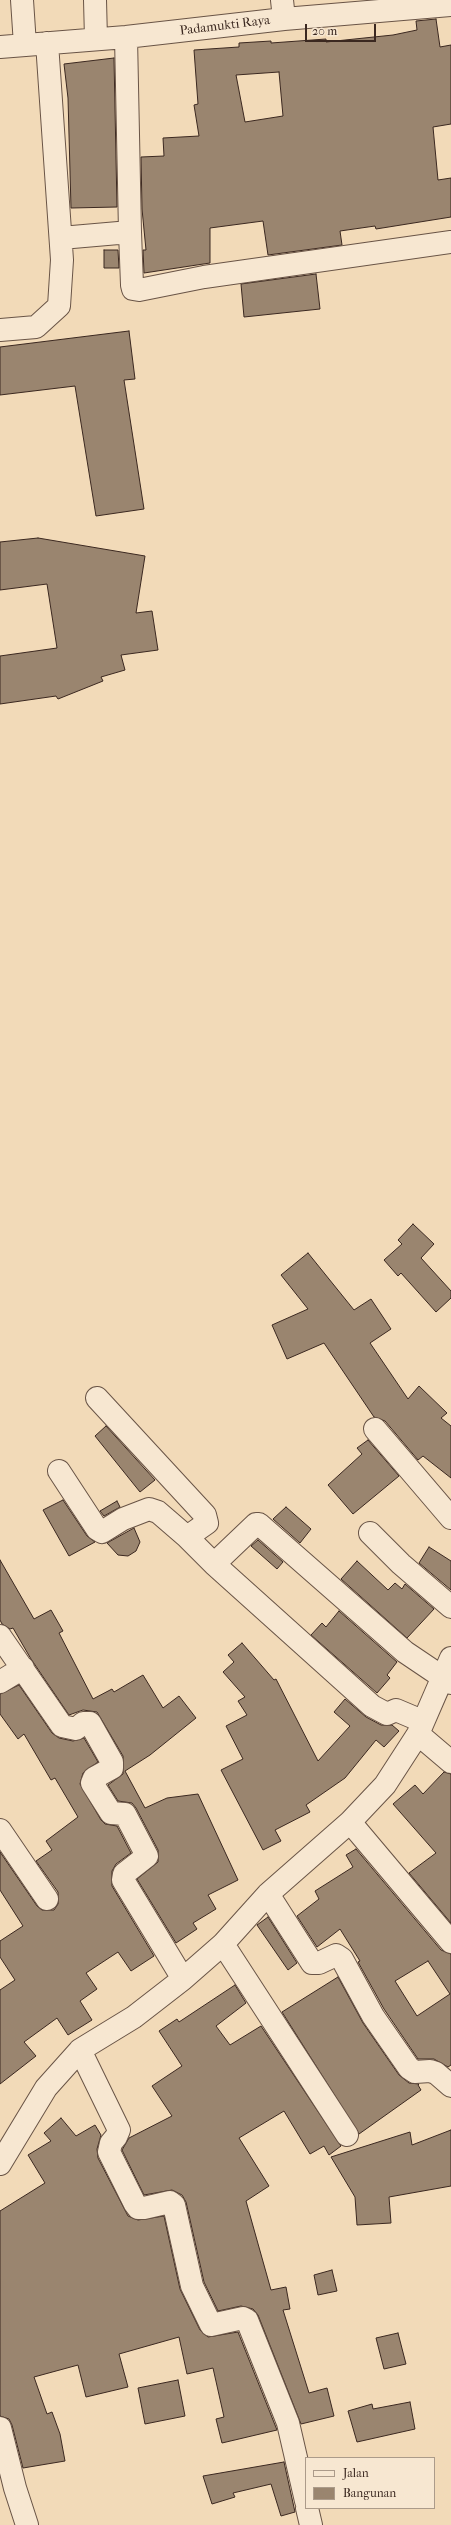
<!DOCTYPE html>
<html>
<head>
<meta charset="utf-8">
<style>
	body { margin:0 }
	#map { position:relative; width:451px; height:2525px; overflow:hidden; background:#f2dab8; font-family:"IM FELL French Canon",serif }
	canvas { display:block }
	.legend { position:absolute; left:305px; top:2457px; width:130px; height:52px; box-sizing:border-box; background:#f7e7d1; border:1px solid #ac9b8a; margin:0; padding:5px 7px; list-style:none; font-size:12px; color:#3b2820 }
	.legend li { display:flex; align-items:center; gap:8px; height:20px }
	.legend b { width:20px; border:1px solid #ac9b8a }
	.scale { position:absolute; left:305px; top:24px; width:71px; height:18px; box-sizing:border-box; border:2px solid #3b2820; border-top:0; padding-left:5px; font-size:12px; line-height:14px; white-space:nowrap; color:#3b2820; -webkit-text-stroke:3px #f7e7d1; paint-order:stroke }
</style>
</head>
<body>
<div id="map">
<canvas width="451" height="2525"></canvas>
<ul class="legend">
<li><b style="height:5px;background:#f7e7d1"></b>Jalan</li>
<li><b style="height:11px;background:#9a856f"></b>Bangunan</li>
</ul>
<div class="scale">20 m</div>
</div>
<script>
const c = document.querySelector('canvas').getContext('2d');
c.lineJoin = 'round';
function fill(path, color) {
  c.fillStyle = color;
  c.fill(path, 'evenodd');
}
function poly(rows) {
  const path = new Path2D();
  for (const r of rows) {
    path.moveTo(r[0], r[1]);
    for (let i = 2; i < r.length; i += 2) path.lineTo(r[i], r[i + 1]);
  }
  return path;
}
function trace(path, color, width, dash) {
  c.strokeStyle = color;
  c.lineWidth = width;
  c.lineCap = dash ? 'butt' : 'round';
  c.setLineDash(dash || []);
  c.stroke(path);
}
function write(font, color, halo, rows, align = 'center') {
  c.font = font + ' "IM FELL French Canon",serif';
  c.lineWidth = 3;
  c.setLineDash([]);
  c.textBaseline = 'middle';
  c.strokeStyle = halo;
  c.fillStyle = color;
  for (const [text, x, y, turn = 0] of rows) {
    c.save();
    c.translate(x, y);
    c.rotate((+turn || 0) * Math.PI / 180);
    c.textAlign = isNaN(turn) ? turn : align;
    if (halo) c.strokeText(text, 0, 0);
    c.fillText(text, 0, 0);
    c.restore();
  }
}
const building = poly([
	[436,19,440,47,451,45,451,124,433,127,438,180,451,178,451,217,376,229,375,226,340,231,342,245,268,255,263,221,210,228,210,263,144,273,143,250,146,250,142,209,141,157,164,156,163,138,199,136,194,105,198,104,194,50,239,47,239,43,271,41,271,43,326,39,326,42,393,35,417,30,416,21,436,19],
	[279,72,283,116,245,122,236,75,279,72],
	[114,58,117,207,71,208,68,98,64,64,114,58],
	[104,250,118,250,119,268,104,268,104,250],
	[316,274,320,309,244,317,241,284,316,274],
	[129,331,135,379,124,380,144,509,96,516,75,386,0,395,0,347,129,331],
	[38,538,145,556,136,613,152,611,158,650,121,655,125,670,101,677,103,681,58,699,56,696,0,704,0,656,57,648,47,584,0,590,0,542,38,538],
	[413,1224,434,1244,421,1258,451,1291,451,1298,436,1312,401,1273,398,1276,384,1260,402,1244,398,1240,413,1224],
	[308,1253,354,1310,371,1299,391,1329,370,1343,408,1399,419,1386,447,1413,441,1418,451,1426,451,1478,423,1456,418,1460,385,1421,374,1417,324,1343,287,1359,272,1325,308,1309,281,1275,308,1253],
	[106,1426,155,1480,140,1492,95,1436,106,1426],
	[368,1440,399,1476,353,1514,328,1485,362,1454,357,1448,368,1440],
	[63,1500,87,1536,95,1542,69,1556,43,1510,63,1500],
	[117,1501,120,1507,104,1516,100,1511,117,1501],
	[286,1507,311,1529,300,1543,273,1519,286,1507],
	[134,1528,140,1542,136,1551,128,1556,118,1555,107,1543,134,1528],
	[258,1540,283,1562,277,1569,251,1546,258,1540],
	[429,1547,451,1561,451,1590,419,1563,429,1547],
	[0,1560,34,1619,51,1610,63,1631,59,1633,93,1699,112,1689,114,1692,143,1675,163,1708,179,1696,196,1718,150,1755,125,1771,145,1808,167,1798,198,1794,238,1880,208,1895,216,1909,193,1923,197,1929,176,1943,137,1879,158,1862,158,1850,136,1808,132,1803,118,1801,108,1785,123,1774,123,1756,97,1712,83,1710,69,1715,31,1659,13,1628,10,1629,2,1624,0,1620,0,1560],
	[357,1561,388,1590,395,1583,402,1589,405,1584,434,1609,407,1638,341,1579,357,1561],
	[339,1611,397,1662,387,1675,390,1678,377,1693,311,1635,322,1623,326,1627,339,1611],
	[242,1643,274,1680,276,1679,318,1761,350,1726,334,1712,345,1699,366,1717,381,1725,392,1725,399,1731,384,1747,376,1740,345,1778,306,1805,310,1812,275,1830,281,1841,263,1850,221,1770,243,1759,226,1726,247,1715,238,1701,245,1697,223,1672,234,1662,228,1655,242,1643],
	[19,1685,52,1733,59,1738,73,1741,84,1738,98,1762,83,1773,80,1784,101,1820,105,1824,117,1826,131,1853,116,1864,112,1871,112,1886,154,1956,131,1971,118,1952,86,1973,97,1989,80,2001,92,2020,68,2035,57,2018,24,2042,36,2056,0,2084,0,1990,15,1980,0,1957,0,1941,23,1926,0,1890,0,1852,37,1906,42,1910,54,1910,58,1904,58,1892,36,1861,52,1850,46,1841,78,1817,55,1778,51,1780,24,1734,18,1739,0,1714,0,1694,19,1685],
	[444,1772,451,1774,451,1923,409,1873,436,1853,393,1804,415,1785,423,1794,444,1772],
	[356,1849,441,1950,451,1954,451,2065,448,2067,434,2059,418,2059,384,2009,358,1962,360,1961,340,1929,317,1947,297,1916,319,1899,315,1891,353,1867,346,1855,356,1849],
	[428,1961,450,1994,417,2016,395,1981,428,1961],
	[268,1917,297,1963,288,1970,257,1925,268,1917],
	[338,1977,363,2023,399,2075,409,2083,419,2084,418,2085,421,2090,359,2134,282,2012,338,1977],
	[235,1985,246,2003,216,2026,230,2045,261,2026,341,2146,329,2155,324,2146,310,2154,284,2111,239,2138,269,2186,246,2201,271,2290,286,2287,290,2309,283,2310,309,2393,327,2388,334,2416,301,2424,258,2315,253,2309,241,2306,218,2311,204,2282,186,2202,182,2195,172,2190,144,2195,122,2150,129,2138,172,2116,152,2086,182,2066,159,2031,177,2019,179,2022,235,1985],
	[61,2118,76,2136,95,2125,101,2135,97,2149,98,2158,128,2216,138,2220,164,2216,180,2289,200,2330,208,2337,238,2332,277,2430,222,2443,216,2419,224,2417,213,2368,187,2374,179,2337,119,2354,128,2387,86,2397,78,2365,34,2377,47,2414,52,2412,60,2434,65,2461,23,2468,12,2425,9,2419,0,2416,0,2211,45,2183,28,2155,51,2141,44,2133,61,2118],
	[451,2130,451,2186,389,2197,391,2223,357,2225,355,2197,331,2157,410,2132,412,2145,451,2130],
	[332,2270,337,2291,318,2295,314,2275,332,2270],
	[398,2333,406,2364,384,2369,376,2338,398,2333],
	[178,2380,185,2416,145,2424,138,2388,178,2380],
	[410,2402,415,2429,357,2442,348,2411,372,2404,373,2409,410,2402],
	[284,2462,295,2512,281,2516,271,2484,233,2493,235,2497,212,2504,203,2476,284,2462]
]);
fill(building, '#9a856f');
trace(building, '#3b2820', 1);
const minor = poly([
	[22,0,25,45],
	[95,0,96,39],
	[282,0,284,19],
	[0,47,126,37,284,19,451,5],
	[130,232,132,285,133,289,139,290,204,277,451,242],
	[61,238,130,232,126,37],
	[0,330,36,327,59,306,62,260,47,43],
	[97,1398,205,1515,207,1523,187,1537,214,1564,256,1524,259,1524,405,1652,451,1683],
	[375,1429,451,1518],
	[59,1471,97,1529,102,1532,123,1519,149,1509,158,1512,187,1537],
	[370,1533,401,1564,451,1607],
	[214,1564,372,1706,387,1714,396,1710,422,1721],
	[0,1636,62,1726,76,1729,83,1723,90,1723,112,1762,112,1768,94,1778,92,1783,111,1813,125,1814,147,1856,124,1874,123,1880,183,1979],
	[0,1682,23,1668],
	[418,1734,451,1762],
	[350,1822,451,1942],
	[0,1830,47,1899],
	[268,1894,312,1963,319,1963,336,1955,342,1959,373,2016,409,2068,415,2072,430,2071,436,2073,451,2086],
	[223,1944,347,2135],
	[80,2050,119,2130,116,2137,111,2143,109,2152,135,2204,138,2208,144,2208,170,2202,174,2205,192,2286,211,2325,243,2318,247,2320,288,2423,306,2501],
	[0,2164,46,2088,80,2050,134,2017,183,1979,223,1944,268,1894,350,1822,385,1785,418,1734,451,1658],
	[0,2428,15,2488,27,2525],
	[307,2508,311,2525]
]);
trace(minor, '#695446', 24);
trace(minor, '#f7e7d1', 22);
write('13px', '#3b2820', '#f7e7d1', [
	["Padamukti Raya",225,26,-7]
]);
</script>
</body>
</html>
